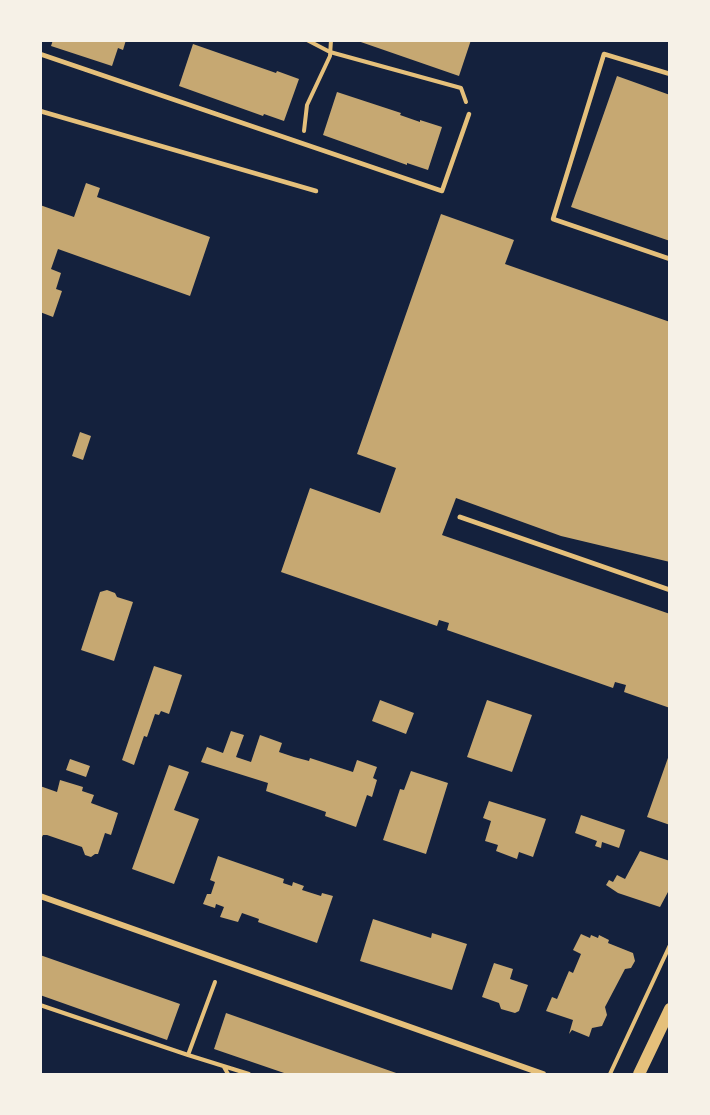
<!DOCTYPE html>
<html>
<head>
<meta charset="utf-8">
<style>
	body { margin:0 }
	#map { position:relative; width:710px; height:1115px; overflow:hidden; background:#14213d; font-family:"Zilla Slab",serif }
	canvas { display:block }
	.frame { position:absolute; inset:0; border:42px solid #f6f1e7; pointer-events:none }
</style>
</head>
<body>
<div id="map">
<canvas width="710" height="1115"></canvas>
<div class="frame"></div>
</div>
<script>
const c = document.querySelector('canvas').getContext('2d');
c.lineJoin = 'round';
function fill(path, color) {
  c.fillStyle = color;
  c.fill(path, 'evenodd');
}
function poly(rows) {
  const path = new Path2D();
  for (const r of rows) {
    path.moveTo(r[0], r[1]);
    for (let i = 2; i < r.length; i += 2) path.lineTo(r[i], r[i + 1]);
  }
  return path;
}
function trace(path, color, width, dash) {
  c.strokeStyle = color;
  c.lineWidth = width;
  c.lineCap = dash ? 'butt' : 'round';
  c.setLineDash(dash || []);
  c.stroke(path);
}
fill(poly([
	[53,40,126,40,123,50,118,48,112,66,51,46],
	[355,40,471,40,459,76],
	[193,44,276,73,277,71,299,79,284,121,264,114,263,116,179,86],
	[617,76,670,95,670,241,571,207],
	[337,92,401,113,400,115,420,122,420,120,442,127,428,170,407,163,407,165,323,135],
	[86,183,100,188,97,197,210,237,190,296,58,249,51,269,61,273,56,289,62,291,53,317,40,312,40,205,74,217],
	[441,214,514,240,505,264,670,322,670,562,561,536,456,498,442,535,670,614,670,708,624,692,626,685,615,682,613,688,447,630,449,623,439,620,437,626,281,572,310,488,380,513,396,468,357,454],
	[80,432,91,436,83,460,72,456],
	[107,590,115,593,117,597,133,602,114,661,81,650,100,592],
	[154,666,182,675,169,714,161,711,159,715,155,714,147,737,144,736,134,765,122,760],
	[380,700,414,713,406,734,372,721],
	[487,700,532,715,512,772,467,757],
	[231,731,244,735,236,757,251,762,260,735,282,743,279,752,294,757,309,761,310,758,353,772,357,760,377,767,373,778,377,780,372,797,367,795,356,827,325,816,326,812,266,791,268,783,201,762,207,747,223,753],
	[669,755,670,755,670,825,647,817],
	[70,759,90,766,86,777,66,770],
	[169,765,189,772,174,810,199,819,174,884,132,869],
	[411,771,448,783,426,854,383,840,400,789,404,790],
	[60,780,83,787,82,791,94,795,91,803,118,813,111,835,105,833,98,854,95,854,91,857,85,855,82,847,47,835,43,835,40,841,40,786,57,792],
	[489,801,546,819,533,857,519,852,517,859,496,851,498,845,485,841,491,821,483,818],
	[581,815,625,830,619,848,602,842,601,848,595,846,597,841,575,833],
	[640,851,670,861,670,893,668,892,660,907,618,893,606,885,609,880,613,882,617,875,625,879],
	[218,856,284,879,283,883,292,886,293,882,304,886,302,890,321,896,322,893,333,896,317,943,258,922,259,919,242,913,238,922,220,917,224,907,216,904,215,908,203,904,207,894,211,894,215,882,210,880],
	[373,919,431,938,432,933,467,944,452,990,360,961],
	[581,934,590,938,591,935,598,938,599,935,609,940,608,943,633,953,635,961,631,968,625,969,605,1007,607,1015,602,1026,592,1028,589,1037,572,1030,569,1034,573,1020,546,1011,552,997,557,999,569,971,573,973,581,954,573,950],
	[40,955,180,1004,167,1040,40,995],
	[494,963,513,969,510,979,528,985,519,1011,515,1013,501,1009,499,1003,482,997],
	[226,1013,399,1074,287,1074,214,1049]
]), '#c6a872');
trace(poly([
	[307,40,330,52,461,88,466,102],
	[304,131,307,105,330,56,331,40],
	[40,1005,188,1055,215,982],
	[188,1055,249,1074],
	[224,1067,228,1074],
	[610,1074,670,945]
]), '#e5c07b', 4);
trace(poly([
	[40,54,442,191,469,114],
	[670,74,604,54,553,219,670,259],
	[40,111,316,191]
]), '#e5c07b', 4.5);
trace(poly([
	[460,517,670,590]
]), '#e5c07b', 5);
trace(poly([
	[40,896,543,1074]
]), '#e5c07b', 6);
trace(poly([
	[639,1074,670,1009]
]), '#e5c07b', 12);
</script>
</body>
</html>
